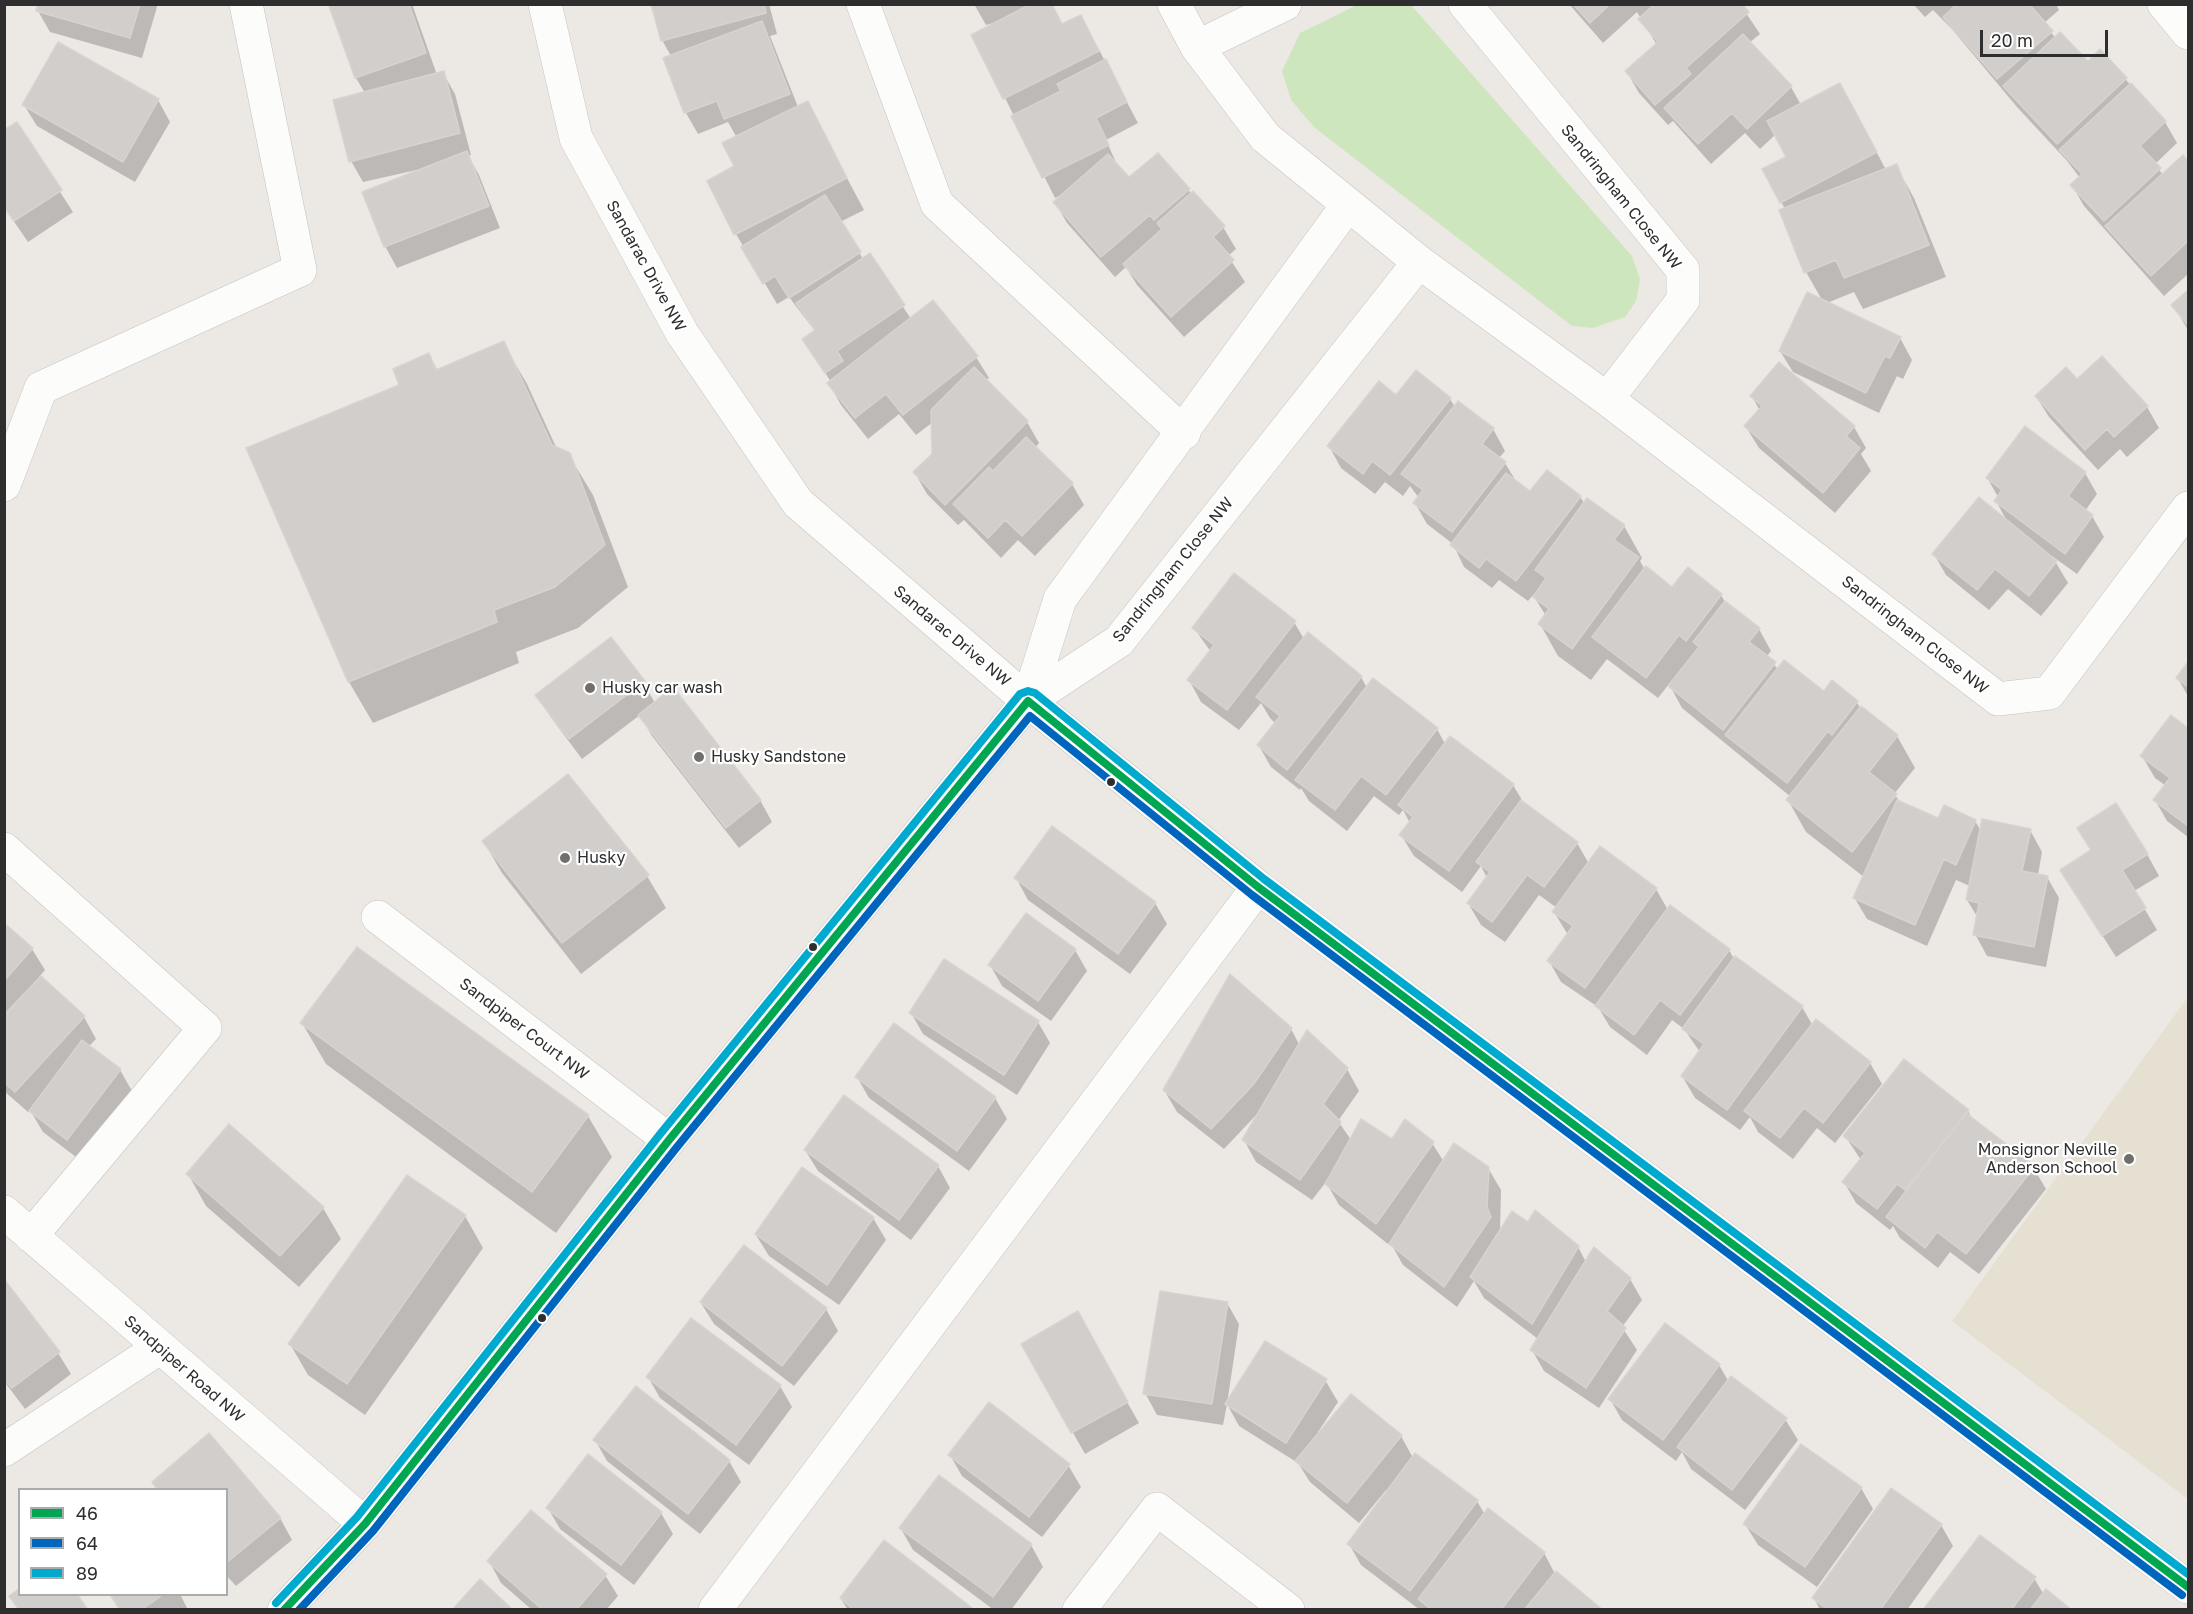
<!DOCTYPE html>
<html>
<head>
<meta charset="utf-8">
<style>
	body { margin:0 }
	#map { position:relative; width:2193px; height:1614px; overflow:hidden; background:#ece8e4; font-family:"Golos Text",sans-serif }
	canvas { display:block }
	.frame { position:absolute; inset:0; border:6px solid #2e2e2e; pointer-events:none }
	.legend { position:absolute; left:18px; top:1488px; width:210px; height:108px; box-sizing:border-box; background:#fff; border:2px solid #ababab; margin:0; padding:8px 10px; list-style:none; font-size:18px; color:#2e2e2e }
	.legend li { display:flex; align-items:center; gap:12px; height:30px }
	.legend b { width:30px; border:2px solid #ababab }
	.scale { position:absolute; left:1980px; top:30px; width:128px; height:27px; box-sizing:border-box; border:3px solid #2e2e2e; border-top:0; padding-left:8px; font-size:18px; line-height:21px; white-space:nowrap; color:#2e2e2e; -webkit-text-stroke:4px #fff; paint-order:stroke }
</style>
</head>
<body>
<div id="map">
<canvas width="2193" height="1614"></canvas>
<div class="frame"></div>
<ul class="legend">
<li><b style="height:8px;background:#00a651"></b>46</li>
<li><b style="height:8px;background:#0065bd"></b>64</li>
<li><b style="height:8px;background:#00a9ce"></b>89</li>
</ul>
<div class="scale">20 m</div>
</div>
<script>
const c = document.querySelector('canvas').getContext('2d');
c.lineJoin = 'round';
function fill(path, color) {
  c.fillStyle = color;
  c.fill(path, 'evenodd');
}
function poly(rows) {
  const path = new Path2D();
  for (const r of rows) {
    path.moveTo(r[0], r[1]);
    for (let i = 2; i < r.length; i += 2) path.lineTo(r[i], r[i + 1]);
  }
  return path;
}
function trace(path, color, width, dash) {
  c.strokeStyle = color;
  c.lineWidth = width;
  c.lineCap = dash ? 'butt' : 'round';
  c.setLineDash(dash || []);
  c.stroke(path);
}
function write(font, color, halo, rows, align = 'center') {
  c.font = font + ' "Golos Text",sans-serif';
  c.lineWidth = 4.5;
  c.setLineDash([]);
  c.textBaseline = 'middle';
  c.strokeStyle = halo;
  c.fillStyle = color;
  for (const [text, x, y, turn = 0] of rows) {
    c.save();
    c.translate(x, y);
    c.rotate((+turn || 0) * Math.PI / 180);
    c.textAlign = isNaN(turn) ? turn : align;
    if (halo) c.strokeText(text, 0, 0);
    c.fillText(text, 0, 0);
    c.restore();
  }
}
fill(poly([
	[2188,997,2188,1499,1952,1321]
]), '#e6e0d3');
fill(poly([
	[1369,4,1411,5,1632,256,1640,279,1636,301,1625,317,1593,328,1572,326,1315,128,1291,100,1282,71,1300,33,1355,6]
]), '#cee6be');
fill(poly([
	[39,4,156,4,157,7,142,58,50,32,38,11],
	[339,4,412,4,437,75,443,73,455,94,471,155,468,156,479,175,500,228,397,268,385,246,430,167,363,182,351,161,365,93,356,78,331,7],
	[653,4,769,4,777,34,770,36,798,107,807,103,864,210,840,222,863,259,869,255,911,319,976,357,989,378,985,381,1027,422,1039,443,1035,448,1072,484,1084,505,1035,556,1018,540,1001,558,964,520,958,525,927,494,915,473,934,454,933,422,916,435,899,414,868,439,841,405,829,383,831,382,817,360,815,331,789,297,777,304,736,234,709,181,736,167,737,138,728,122,698,134,686,113,665,59,671,56,662,40],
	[974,4,1050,4,1062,25,1081,16,1138,123,1106,140,1118,167,1129,180,1188,190,1223,227,1236,249,1228,256,1245,282,1184,337,1137,285,1126,267,1115,277,1067,223,1055,202,1061,195,1055,198,1005,98,997,22,986,25],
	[1569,4,1740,4,1760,34,1749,43,1791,87,1801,105,1852,106,1886,170,1896,166,1914,198,1946,277,1863,309,1854,292,1827,303,1900,338,1912,360,1903,379,1897,376,1879,413,1793,372,1780,351,1822,300,1806,272,1785,209,1764,170,1788,158,1776,134,1760,149,1745,133,1711,164,1673,121,1668,125,1639,93,1627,72,1657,45,1637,12,1603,43],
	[1913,4,2056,4,2059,10,2044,23,2056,39,2088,63,2100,52,2165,122,2177,143,2155,164,2163,175,2183,157,2188,163,2188,274,2164,296,2084,206,2072,185,2080,178,2068,162,2017,107,1952,29,1933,10,1925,17],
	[158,100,170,122,135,182,37,126,24,105],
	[16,124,73,212,28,242,4,207],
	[2188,292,2188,330,2173,305],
	[503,343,527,384,557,449,568,454,593,495,628,587,578,628,516,652,519,663,373,723,349,682,248,449,401,385,429,355,438,371],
	[2077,381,2147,407,2159,428,2127,457,2120,449,2098,470,2049,417,2036,396],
	[1752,396,1854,427,1866,448,1861,454,1871,471,1835,513,1759,448,1746,427,1760,411],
	[1397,397,1450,399,1455,407,1493,429,1505,451,1499,458,1505,463,1517,483,1530,493,1580,497,1585,504,1624,526,1642,558,1640,561,1645,570,1673,589,1688,569,1721,595,1726,604,1759,629,1771,651,1766,657,1779,670,1824,693,1857,702,1860,708,1897,736,1915,768,1894,794,1901,803,1939,820,1975,821,1981,831,2030,830,2042,852,2038,875,2047,877,2059,898,2046,967,1987,956,1975,934,1978,918,1967,900,1970,886,1956,880,1927,946,1867,919,1854,897,1864,877,1806,832,1788,800,1791,797,1682,708,1669,684,1658,698,1607,659,1591,680,1558,656,1540,624,1546,616,1533,595,1528,601,1499,580,1492,588,1464,567,1453,544,1427,524,1415,503,1419,498,1410,486,1403,496,1385,482,1375,494,1341,468,1329,446],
	[2085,473,2097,494,2085,511,2092,516,2104,537,2077,574,2052,556,2068,583,2041,616,2008,589,1989,610,1946,575,1934,554,2008,523,1996,501,1998,497,1988,479],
	[1294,622,1304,639,1308,635,1361,677,1367,688,1437,729,1445,744,1513,785,1525,805,1577,843,1589,864,1656,889,1668,910,1729,950,1734,959,1802,1007,1813,1026,1870,1063,1882,1084,1835,1143,1817,1128,1793,1159,1758,1132,1750,1117,1740,1130,1695,1098,1682,1076,1700,1052,1684,1029,1672,1020,1647,1055,1610,1027,1598,1007,1561,982,1549,961,1568,935,1554,912,1557,908,1539,895,1505,942,1481,925,1468,903,1487,878,1481,866,1462,892,1414,856,1401,835,1410,823,1403,810,1399,815,1374,796,1347,831,1309,801,1301,788,1300,790,1271,767,1259,746,1276,724,1270,718,1261,703,1239,730,1201,702,1189,680,1211,652,1194,628],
	[2188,664,2188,696,2178,679],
	[643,682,655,703,760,800,772,822,739,848,652,736,640,715,582,759,550,716,537,695],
	[2171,717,2188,730,2188,837,2167,821,2155,800,2166,786,2155,778,2142,756],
	[484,842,647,876,666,908,581,974,502,873],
	[2147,854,2159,876,2134,891,2157,930,2116,957,2074,891],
	[1016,878,1155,903,1167,924,1130,974,1028,900],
	[4,925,32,949,45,970,39,977,84,1017,96,1039,89,1046,120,1070,132,1091,80,1160,43,1132,30,1110,28,1112,4,1091],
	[1075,950,1087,971,1051,1021,1002,986,990,965],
	[911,1013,1038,1022,1050,1043,1017,1095,923,1034],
	[302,1023,588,1116,612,1157,556,1233,326,1064],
	[1291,1029,1300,1046,1347,1069,1359,1091,1338,1121,1351,1140,1432,1143,1444,1162,1488,1168,1501,1190,1500,1233,1529,1224,1578,1247,1586,1262,1630,1279,1642,1300,1622,1327,1637,1350,1599,1408,1544,1371,1532,1350,1538,1339,1484,1298,1474,1281,1457,1307,1403,1265,1390,1242,1388,1244,1339,1205,1326,1182,1312,1200,1256,1162,1244,1140,1259,1112,1224,1149,1177,1112,1164,1090],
	[857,1077,995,1098,1007,1119,969,1171,869,1098],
	[1968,1111,1973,1121,2033,1167,2046,1189,1979,1274,1950,1252,1938,1268,1900,1238,1893,1226,1890,1230,1856,1203,1844,1182,1861,1160,1845,1136],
	[805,1150,938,1166,950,1188,911,1240,818,1171],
	[803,1169,873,1218,886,1240,839,1305,769,1256,756,1235],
	[188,1174,323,1208,341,1239,299,1287,206,1206],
	[465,1216,483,1248,365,1415,308,1375,290,1344],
	[4,1281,58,1353,71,1374,25,1409,4,1381],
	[701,1303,826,1309,838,1331,794,1386,714,1324],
	[1227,1303,1239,1324,1227,1404,1325,1380,1338,1402,1318,1432,1401,1436,1413,1458,1477,1501,1485,1515,1544,1553,1555,1574,1601,1610,1420,1610,1361,1565,1349,1544,1388,1491,1386,1490,1359,1523,1310,1482,1298,1463,1239,1426,1227,1404,1223,1425,1157,1415,1145,1393],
	[1665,1325,1719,1365,1729,1382,1785,1419,1798,1440,1745,1510,1691,1469,1682,1452,1676,1461,1622,1420,1610,1399],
	[1089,1335,1139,1423,1085,1454,1023,1344],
	[648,1377,780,1386,792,1407,749,1465,660,1398],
	[209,1435,280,1518,292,1540,236,1586,226,1575,226,1490,158,1490,154,1483],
	[595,1440,729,1461,741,1482,700,1534,607,1461],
	[950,1455,1068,1465,1081,1487,1042,1537,962,1476],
	[939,1477,1031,1545,1043,1567,1011,1610,994,1610,913,1550,901,1529],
	[1861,1488,1873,1509,1817,1587,1758,1545,1745,1524],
	[548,1508,661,1513,673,1534,634,1585,560,1529],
	[1941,1525,1953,1546,1907,1610,1820,1610,1814,1598],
	[489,1561,605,1575,618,1596,606,1610,532,1610,501,1583],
	[2034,1578,2044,1595,2069,1610,1925,1610],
	[109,1594,180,1594,187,1608,120,1610],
	[841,1599,973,1610,848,1610]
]), '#0003');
const building = poly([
	[38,4,140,4,130,38,36,11,38,4],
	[334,4,409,4,426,53,355,78,329,6,334,4],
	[651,4,764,4,766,13,661,41,651,4],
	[1031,4,1052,4,1062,24,1081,15,1099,51,1003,99,971,35,1031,4],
	[1573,4,1610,4,1590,23,1573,4],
	[1655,4,1742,4,1749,12,1686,68,1691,74,1655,105,1625,71,1658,42,1638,19,1655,4],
	[1957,4,2029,4,2053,31,1997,79,1943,17,1957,4],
	[762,21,790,94,724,119,717,101,684,113,663,58,762,21],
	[2060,32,2088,61,2100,49,2127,78,2057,144,2003,86,2060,32],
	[1743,34,1792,86,1747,129,1732,113,1698,144,1664,108,1743,34],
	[58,42,159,99,123,162,22,105,58,42],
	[1106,59,1127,102,1096,118,1109,145,1042,178,1011,116,1061,91,1057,84,1106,59],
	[444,71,460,133,349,162,333,100,444,71],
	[1840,83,1877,152,1780,203,1762,169,1786,157,1767,121,1840,83],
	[2131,83,2166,121,2140,146,2161,168,2104,221,2070,185,2082,174,2059,150,2131,83],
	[808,101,847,178,734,235,707,181,734,166,722,143,808,101],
	[17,122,62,190,14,221,4,207,4,130,17,122],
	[467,151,489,206,384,247,362,192,467,151],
	[1158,153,1190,189,1154,220,1150,215,1101,257,1053,202,1108,154,1129,177,1158,153],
	[2183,155,2188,161,2188,241,2151,276,2105,226,2183,155],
	[1897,164,1929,245,1844,278,1836,260,1804,273,1779,210,1897,164],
	[1193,191,1225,226,1213,237,1234,260,1171,317,1123,264,1162,229,1157,223,1193,191],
	[825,195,861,252,789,298,775,276,763,284,741,247,825,195],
	[870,253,905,305,837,351,843,361,825,373,802,339,815,330,796,303,870,253],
	[2188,290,2188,325,2171,305,2188,290],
	[1807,292,1901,337,1890,358,1885,356,1866,393,1779,351,1807,292],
	[933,300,978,356,903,415,886,394,855,418,827,383,933,300],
	[504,341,552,445,570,453,605,545,555,587,494,610,497,622,348,682,246,448,399,385,393,369,429,353,436,370,504,341],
	[2102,356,2148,406,2114,437,2107,429,2085,450,2035,396,2066,367,2077,379,2102,356],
	[1779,362,1855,426,1846,436,1860,448,1823,493,1744,426,1762,406,1750,396,1779,362],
	[974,367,1028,421,945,505,913,472,932,454,931,410,974,367],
	[1416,370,1451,398,1390,475,1372,461,1363,474,1327,446,1379,381,1396,395,1416,370],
	[1458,401,1494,428,1482,444,1506,462,1452,532,1413,503,1423,490,1401,474,1458,401],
	[2025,426,2086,472,2068,496,2093,515,2065,554,1994,501,2002,490,1986,478,2025,426],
	[1026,437,1073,483,1022,536,1005,520,988,538,953,504,989,467,993,471,1026,437],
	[1547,470,1581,496,1516,581,1486,559,1479,568,1450,545,1506,473,1530,491,1547,470],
	[1979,497,2057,561,2029,596,1995,569,1977,590,1932,554,1979,497],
	[1587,498,1625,525,1614,540,1639,557,1572,649,1538,624,1549,609,1533,597,1546,578,1535,570,1587,498],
	[1646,566,1672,587,1688,567,1722,594,1686,641,1679,635,1646,678,1592,637,1646,566],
	[1234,573,1296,621,1227,710,1187,680,1214,645,1192,628,1234,573],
	[1725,601,1760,628,1749,642,1776,662,1723,730,1668,686,1699,647,1693,642,1725,601],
	[1308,632,1362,676,1287,770,1257,745,1280,716,1256,697,1308,632],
	[611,637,645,681,569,739,535,695,611,637],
	[1784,660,1824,691,1832,680,1858,701,1832,735,1828,731,1787,783,1725,735,1784,660],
	[2188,662,2188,687,2176,678,2188,662],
	[1373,678,1438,728,1386,795,1361,776,1335,810,1295,780,1373,678],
	[673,687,761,800,726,828,638,715,673,687],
	[1861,706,1898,735,1869,772,1897,794,1852,852,1786,800,1861,706],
	[2171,715,2188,728,2188,826,2153,800,2170,778,2140,756,2171,715],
	[1450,736,1514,784,1449,871,1399,835,1413,817,1398,805,1450,736],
	[568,774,649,875,562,943,482,841,568,774],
	[1521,800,1578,842,1544,887,1527,875,1492,922,1467,903,1490,872,1476,862,1521,800],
	[1897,800,1938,818,1944,805,1976,820,1956,865,1944,859,1915,925,1853,898,1897,800],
	[2116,803,2148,854,2122,870,2146,908,2102,936,2060,870,2091,850,2077,828,2116,803],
	[1982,819,2031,829,2022,871,2048,876,2034,947,1973,935,1979,903,1966,900,1982,819],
	[1052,826,1156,902,1118,954,1014,878,1052,826],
	[1600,846,1657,888,1585,988,1547,961,1573,926,1552,912,1600,846],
	[1670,905,1730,949,1680,1015,1660,1000,1634,1035,1595,1006,1670,905],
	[1026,913,1076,949,1038,1001,988,965,1026,913],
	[4,923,33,948,4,981,4,923],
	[357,947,589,1115,532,1192,300,1023,357,947],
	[1735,956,1803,1006,1727,1110,1681,1076,1704,1044,1682,1029,1735,956],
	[944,959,1039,1021,1004,1075,909,1013,944,959],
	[1230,974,1292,1028,1253,1085,1211,1129,1163,1090,1230,974],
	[41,976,85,1016,15,1092,4,1082,4,1015,41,976],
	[1816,1019,1871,1062,1823,1123,1804,1108,1780,1138,1744,1111,1816,1019],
	[894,1023,996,1097,957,1151,855,1077,894,1023],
	[1307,1030,1348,1068,1323,1104,1341,1122,1300,1180,1242,1140,1307,1030],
	[82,1040,121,1069,67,1140,29,1111,82,1040],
	[1904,1059,1969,1110,1905,1190,1897,1184,1877,1209,1842,1182,1865,1153,1843,1136,1904,1059],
	[844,1095,939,1165,899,1220,804,1150,844,1095],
	[1966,1113,2035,1166,1966,1254,1937,1232,1925,1248,1886,1217,1966,1113],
	[1361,1119,1392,1139,1405,1119,1434,1142,1376,1224,1325,1184,1361,1119],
	[229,1124,324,1207,280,1256,186,1174,229,1124],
	[1454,1143,1489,1167,1487,1207,1491,1217,1444,1287,1389,1244,1454,1143],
	[802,1167,874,1217,827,1285,755,1234,802,1167],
	[407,1175,466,1215,347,1384,288,1344,407,1175],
	[1535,1210,1579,1246,1532,1324,1470,1277,1512,1211,1528,1222,1535,1210],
	[744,1245,827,1308,782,1366,700,1302,744,1245],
	[1594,1247,1631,1278,1607,1311,1626,1328,1586,1388,1530,1350,1594,1247],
	[4,1279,60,1352,12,1388,4,1379,4,1279],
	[1160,1291,1228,1302,1212,1404,1143,1394,1160,1291],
	[1078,1311,1128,1402,1071,1433,1021,1344,1078,1311],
	[691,1318,781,1385,736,1445,646,1377,691,1318],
	[1665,1323,1720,1364,1663,1440,1608,1399,1665,1323],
	[1265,1341,1327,1379,1286,1443,1225,1404,1265,1341],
	[1731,1376,1787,1418,1732,1490,1677,1447,1731,1376],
	[636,1386,730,1460,688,1514,593,1440,636,1386],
	[1351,1394,1402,1435,1347,1503,1295,1461,1351,1394],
	[989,1402,1070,1464,1029,1517,948,1455,989,1402],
	[209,1433,281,1518,226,1563,226,1490,158,1490,152,1482,209,1433],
	[1801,1444,1862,1487,1805,1567,1743,1524,1801,1444],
	[1415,1453,1478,1500,1410,1591,1347,1544,1415,1453],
	[588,1454,662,1512,621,1565,546,1508,588,1454],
	[939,1475,1032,1544,993,1597,899,1528,939,1475],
	[1891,1488,1942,1524,1880,1610,1828,1610,1812,1598,1891,1488],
	[1488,1508,1545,1552,1501,1610,1432,1610,1418,1599,1488,1508],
	[531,1510,607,1574,576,1610,543,1610,487,1561,531,1510],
	[1980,1535,2036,1577,2011,1610,1923,1610,1980,1535],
	[884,1540,975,1610,854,1610,840,1598,884,1540],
	[1556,1571,1603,1610,1524,1610,1556,1571],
	[480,1579,513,1610,452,1610,480,1579],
	[20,1588,20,1594,77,1594,88,1610,19,1610,9,1596,20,1588],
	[2046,1589,2072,1610,2030,1610,2046,1589],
	[110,1594,164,1594,141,1610,120,1610,110,1594]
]);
fill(building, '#d1cecb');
trace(building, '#d7d4d0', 1.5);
const minor = poly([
	[545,4,576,138,682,333,798,503,1028,701,1258,887,2188,1587],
	[863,4,937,204,1184,433],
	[1174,4,1197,47,1265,137,1419,262,1607,399,1998,699,2049,693,2188,508],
	[1465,4,1683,270,1683,300,1607,399],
	[2164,4,2188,33],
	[1197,47,1285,4],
	[4,485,41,388,300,270,246,4],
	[1028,701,1060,599,1347,206],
	[4,849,205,1028,31,1236],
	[378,917,669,1140],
	[4,1212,365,1524],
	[4,1450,159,1348],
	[284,1610,365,1524,669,1140,1028,701,1119,641,1419,262],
	[715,1610,1258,887],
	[1079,1610,1157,1509,1288,1610]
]);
trace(minor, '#c5c4c5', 34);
trace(minor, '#fcfcfb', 33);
trace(poly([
	[284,1610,365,1524,669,1140,1028,701,1258,887,2188,1587]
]), '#00a651', 8);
trace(poly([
	[299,1610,373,1531,677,1147,1030,716,1252,895,2182,1595]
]), '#0065bd', 8);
trace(poly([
	[276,1603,357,1517,661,1133,1020,694,1028,691,1035,693,1264,879,2188,1574]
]), '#00a9ce', 8);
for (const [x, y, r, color] of [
	[590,688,6,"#706f6e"],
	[699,757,6,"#706f6e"],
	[1111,782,5,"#2e2e2e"],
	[565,858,6,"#706f6e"],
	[813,947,5,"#2e2e2e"],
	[2129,1159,6,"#706f6e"],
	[542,1318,5,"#2e2e2e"]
]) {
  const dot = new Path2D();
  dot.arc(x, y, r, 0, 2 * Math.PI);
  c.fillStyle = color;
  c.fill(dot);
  trace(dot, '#fff', 2);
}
write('16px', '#2e2e2e', '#fff', [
	["Sandringham Close NW",1621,197,51],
	["Sandarac Drive NW",646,266,61],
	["Sandringham Close NW",1173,570,-51],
	["Sandringham Close NW",1915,635,38],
	["Sandarac Drive NW",952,636,40],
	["Sandpiper Court NW",524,1029,37],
	["Sandpiper Road NW",184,1369,41]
]);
write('16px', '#2e2e2e', '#fff', [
	["Husky car wash",602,688],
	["Husky Sandstone",711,757],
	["Husky",577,858],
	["Monsignor Neville",2117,1150,"right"],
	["Anderson School",2117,1168,"right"]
], 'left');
</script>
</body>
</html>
